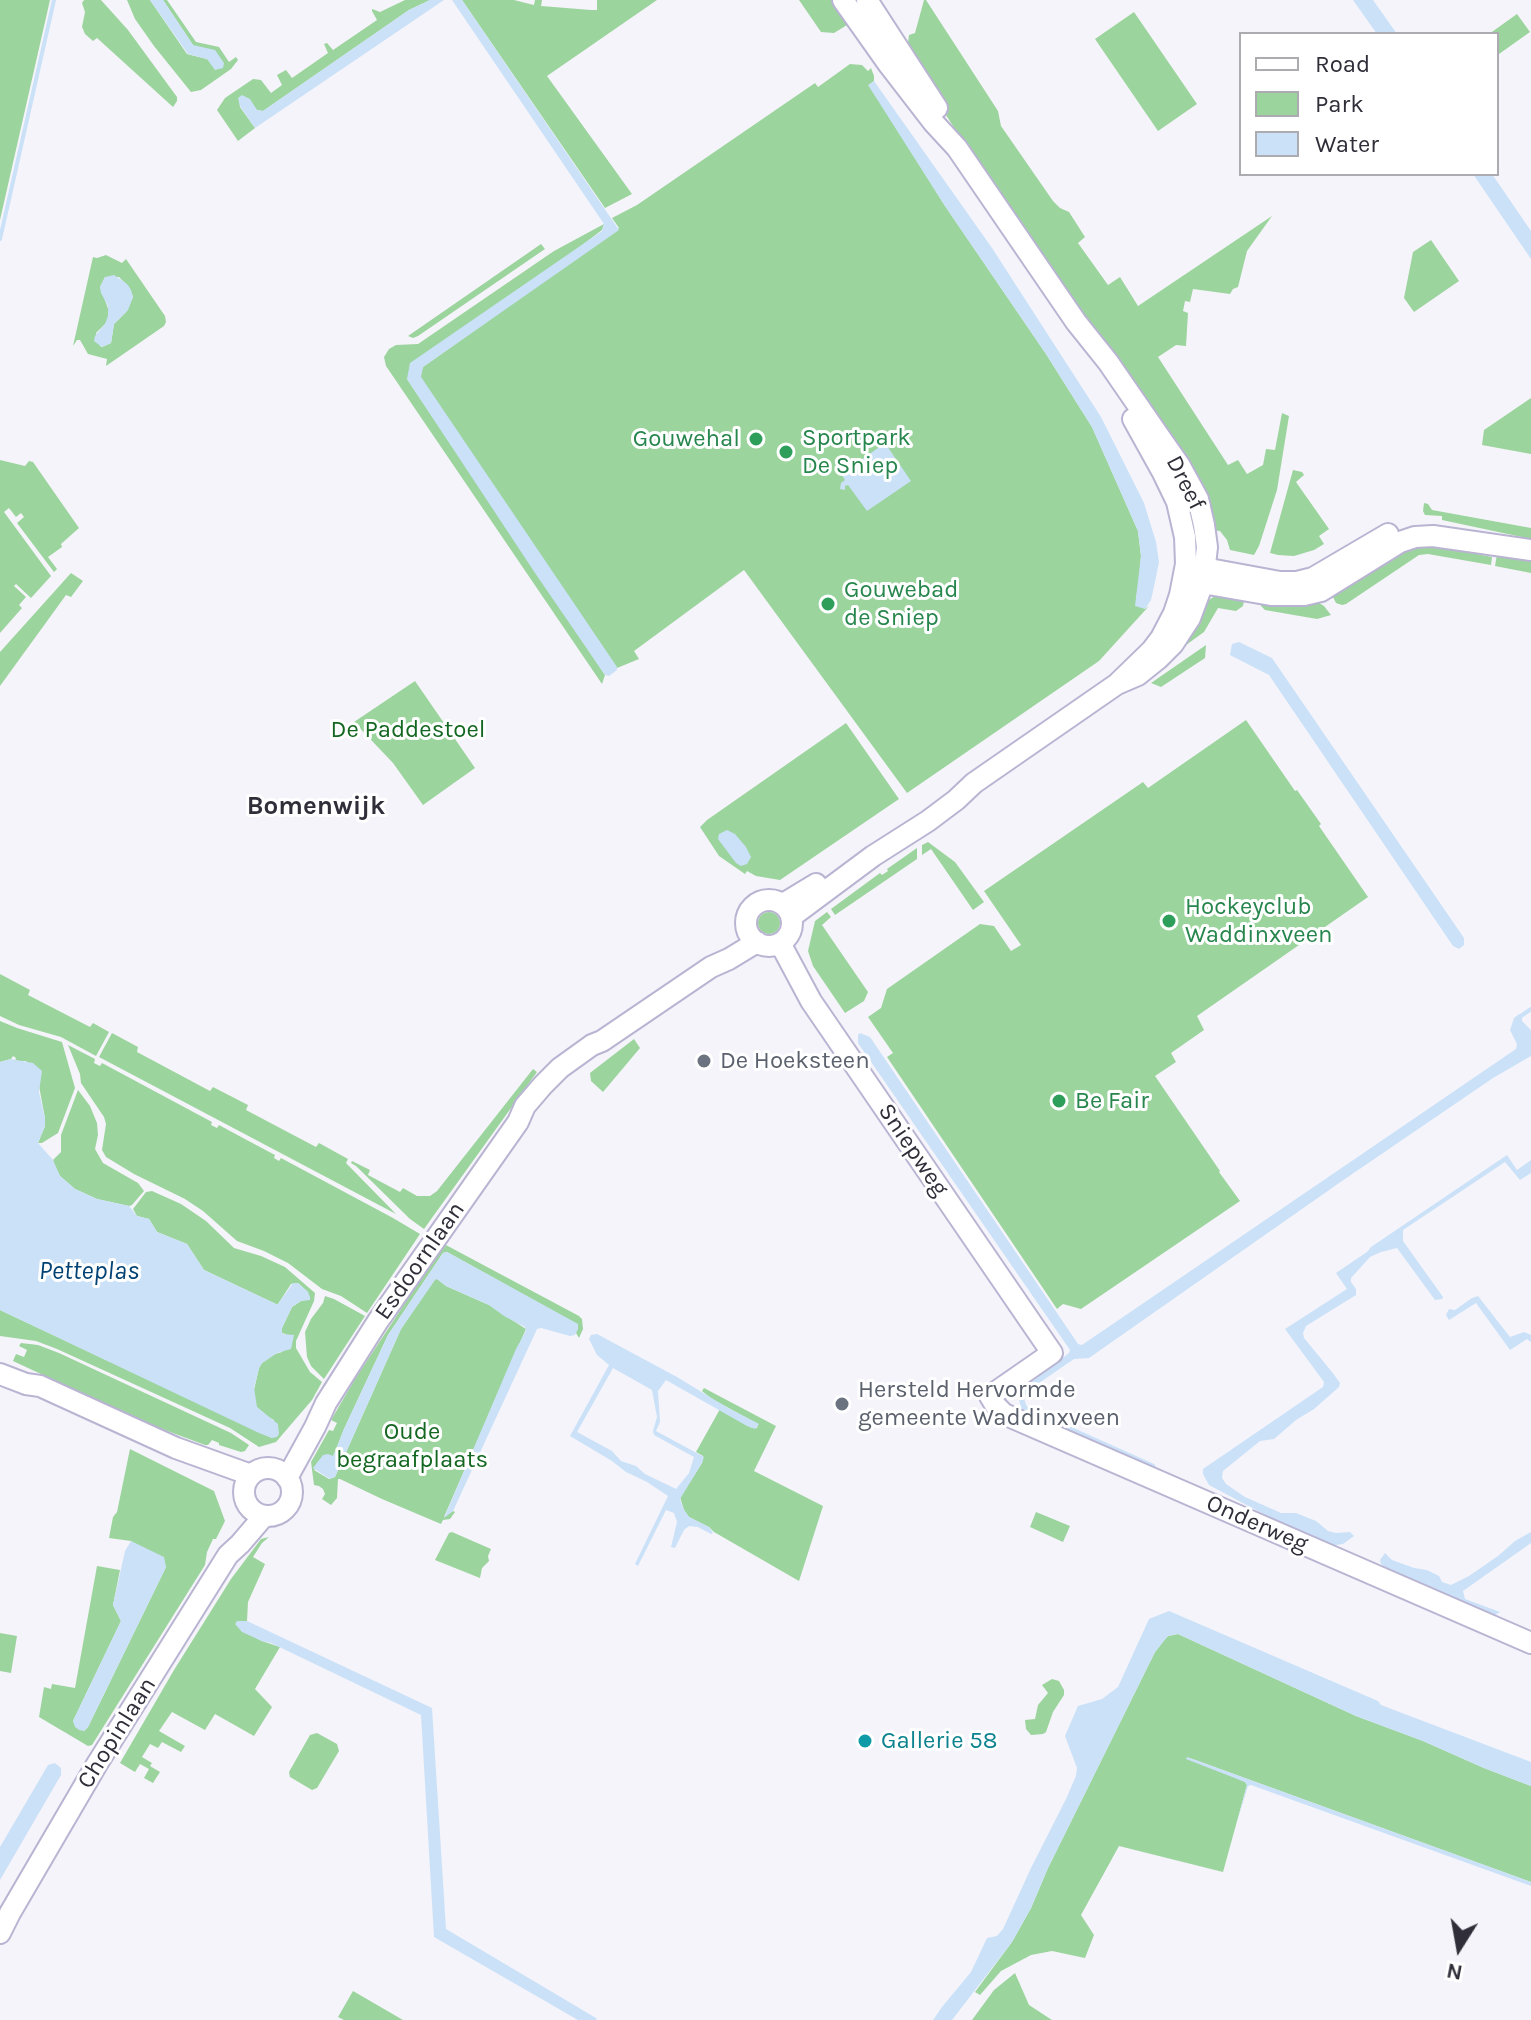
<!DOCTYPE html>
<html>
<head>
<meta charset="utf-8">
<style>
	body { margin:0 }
	#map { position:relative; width:1531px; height:2020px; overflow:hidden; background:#f5f4fa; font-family:Karla,sans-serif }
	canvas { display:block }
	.legend { position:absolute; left:1239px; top:32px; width:260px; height:144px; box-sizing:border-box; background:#fff; border:2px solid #acabb0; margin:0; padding:10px 14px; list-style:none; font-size:24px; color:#2f2e39 }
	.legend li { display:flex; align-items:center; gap:16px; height:40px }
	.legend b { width:40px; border:2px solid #acabb0 }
	.north { position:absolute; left:1419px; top:1908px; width:80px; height:80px; -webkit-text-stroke:6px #fff; paint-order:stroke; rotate:191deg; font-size:22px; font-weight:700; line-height:32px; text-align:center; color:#2f2e39 }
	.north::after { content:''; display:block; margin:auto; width:28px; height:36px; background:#2f2e39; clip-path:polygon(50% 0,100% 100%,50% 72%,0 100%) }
</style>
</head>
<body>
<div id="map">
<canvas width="1531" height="2020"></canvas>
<ul class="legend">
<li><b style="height:10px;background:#fff"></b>Road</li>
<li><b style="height:22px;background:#9cd49d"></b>Park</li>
<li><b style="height:22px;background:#cae1f8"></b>Water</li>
</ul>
<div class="north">N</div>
</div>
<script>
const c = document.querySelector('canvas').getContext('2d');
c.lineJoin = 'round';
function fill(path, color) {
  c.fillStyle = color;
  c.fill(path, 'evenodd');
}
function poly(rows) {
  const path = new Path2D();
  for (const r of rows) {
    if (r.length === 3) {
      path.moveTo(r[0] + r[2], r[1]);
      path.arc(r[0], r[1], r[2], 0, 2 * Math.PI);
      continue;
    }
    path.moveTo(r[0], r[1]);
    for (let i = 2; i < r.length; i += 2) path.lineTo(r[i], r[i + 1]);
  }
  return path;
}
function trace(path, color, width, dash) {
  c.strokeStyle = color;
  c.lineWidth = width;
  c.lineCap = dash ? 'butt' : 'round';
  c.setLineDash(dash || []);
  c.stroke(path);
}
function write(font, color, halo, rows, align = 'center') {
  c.font = font + ' Karla,sans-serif';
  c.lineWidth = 6;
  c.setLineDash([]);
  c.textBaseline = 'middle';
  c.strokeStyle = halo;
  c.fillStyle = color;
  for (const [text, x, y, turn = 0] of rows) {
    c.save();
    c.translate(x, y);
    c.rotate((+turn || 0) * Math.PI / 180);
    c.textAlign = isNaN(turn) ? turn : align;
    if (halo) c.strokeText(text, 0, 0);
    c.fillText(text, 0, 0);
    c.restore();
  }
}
fill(poly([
	[0,0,50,0,0,220],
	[84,0,101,0,128,30,177,97,177,101,173,107,97,38,93,41,85,34,82,27,85,12,82,3],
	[127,0,150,0,187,54,207,59,220,70,193,45,163,0,167,0,196,42,219,47,229,62,236,57,238,60,231,69,201,90,191,92,154,46,135,19],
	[405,0,430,0,409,10,263,111,257,110,242,96,239,98,240,107,255,128,238,141,217,110,225,98,253,79,261,80,271,93,282,85,277,75,286,70,292,78,328,53,324,44,327,43,333,50,377,20,372,11,372,9,380,12],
	[462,0,514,0,534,5,535,0,542,0,541,6,591,10,597,10,597,0,657,0,547,76,632,194,605,208],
	[799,0,838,0,848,21,847,25,834,33,821,32],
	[924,0,926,0,998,111,1001,126,1053,201,1060,208,1069,212,1085,237,1078,243,1108,285,1120,277,1138,306,1272,216,1247,251,1238,287,1233,289,1230,294,1193,289,1190,302,1185,301,1183,311,1188,313,1186,346,1176,345,1158,357,1228,465,1238,460,1247,474,1263,465,1266,449,1275,450,1282,413,1289,416,1277,490,1259,546,1254,555,1230,550,1227,540,1220,531,1211,530,930,90,907,51,909,35,915,33],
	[1134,12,1197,104,1158,131,1095,39],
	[1517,14,1530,32,1499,54,1497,51,1497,34,1489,34],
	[850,64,862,65,868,71,871,68,874,76,874,81,869,85,945,206,1046,354,1092,427,1138,531,1141,556,1139,581,1136,599,1145,609,1149,606,1099,661,907,793,744,570,634,651,639,659,617,668,422,381,420,374,423,367,619,228,612,218,637,205,815,83,818,87],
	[604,224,602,230,407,379,605,675,602,684,386,366,384,357,389,349,396,345,418,344,554,251],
	[1431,240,1459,281,1414,312,1404,298,1413,252],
	[541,244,545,249,418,336,413,338,408,336],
	[106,255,122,263,126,259,165,316,166,322,164,326,106,366,107,359,88,354,80,340,77,340,73,346,93,257,97,258],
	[105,277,119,277,129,287,133,297,126,312,114,324,111,343,102,347,100,346,96,333,105,324,108,319,109,311,100,287],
	[1531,398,1531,454,1482,445,1484,430],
	[0,460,25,466,29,461,33,462,79,528,61,544,62,547,48,557,57,569,54,572,17,523,24,517,21,513,16,517,9,508,4,512,51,576,31,598,16,584,14,586,26,597,19,605,22,608,0,633],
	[1293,470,1302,472,1304,475,1296,482,1329,529,1319,536,1324,544,1314,550,1294,556,1278,555,1270,553],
	[1424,503,1428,504,1432,510,1531,528,1531,539,1442,520,1442,516,1425,515,1423,511],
	[1412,542,1477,551,1477,554,1492,557,1491,565,1428,554,1419,555,1346,604,1342,605,1336,603,1333,597,1333,592],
	[1497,554,1531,555,1531,573,1495,566],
	[71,573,83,581,71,597,66,595,0,686,0,652],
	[1223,593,1245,596,1243,606,1236,611,1218,608,1204,632,1164,661,1207,601,1215,596],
	[1316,601,1324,606,1331,615,1317,619,1265,610,1261,606,1261,602],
	[1206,645,1205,658,1161,687,1151,683],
	[415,681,475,768,423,805,393,763,354,722],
	[1246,720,1295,791,1297,790,1321,824,1319,826,1368,897,1197,1016,1204,1030,1171,1053,1176,1062,1155,1076,1220,1171,1219,1172,1240,1201,1081,1309,1063,1304,1057,1309,887,1057,893,1053,868,1017,881,1008,887,989,980,924,994,926,1011,951,1021,945,984,891,1143,782,1148,788],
	[846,723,899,799,780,880,756,876,747,871,745,874,719,856,700,827,707,820],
	[928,842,955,862,984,902,973,910,931,849,922,855,922,845],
	[917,848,917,859,835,915,831,909,880,873,882,875,888,871,887,869],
	[769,923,11],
	[827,912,831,917,822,925,868,992,864,1001,845,1013,813,966,808,951,815,921],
	[0,974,30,990,28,995,90,1027,93,1023,109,1032,96,1056,61,1037,19,1025,0,1016],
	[0,1021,17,1028,62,1042,75,1088,58,1133,42,1143,38,1143,45,1126,45,1118,39,1086,26,1061,15,1061,16,1058,13,1056,11,1059,0,1062],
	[112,1033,138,1047,137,1052,210,1091,213,1087,248,1105,246,1110,316,1147,319,1143,348,1159,346,1163,396,1214,99,1057],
	[634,1039,640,1048,603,1092,591,1081,590,1073],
	[68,1045,95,1059,94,1063,100,1066,102,1063,212,1122,211,1125,217,1128,219,1125,243,1138,275,1155,274,1158,279,1161,281,1158,393,1218,420,1234,367,1313,341,1296,322,1289,288,1263,264,1251,237,1241,203,1211,185,1199,134,1174,106,1157,102,1150,106,1124,104,1117,81,1083,80,1074],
	[533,1069,537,1072,424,1229,410,1219,356,1166,351,1163,352,1161,370,1170,368,1175,400,1192,403,1188,417,1196,430,1196,437,1191],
	[78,1090,90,1106,97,1123,98,1135,95,1149,103,1163,138,1183,144,1191,132,1205,129,1206,97,1199,75,1189,60,1176,55,1167,53,1160,61,1152,61,1135],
	[152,1191,181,1204,206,1221,234,1248,261,1256,285,1267,315,1293,314,1301,296,1341,296,1348,310,1372,322,1382,312,1400,276,1442,259,1447,230,1428,57,1349,36,1341,0,1336,0,1310,272,1438,274,1420,266,1416,256,1406,254,1390,259,1368,262,1363,275,1354,282,1352,286,1334,281,1333,282,1328,292,1307,301,1301,306,1300,308,1292,298,1283,291,1284,278,1304,276,1304,204,1270,187,1244,157,1232,149,1219,137,1216,133,1209,146,1192],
	[444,1244,579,1316,582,1319,583,1329,579,1338,576,1333,577,1324,447,1252,443,1253,388,1335,344,1429,335,1452,333,1456,314,1470,329,1479,335,1477,401,1329,435,1279,437,1279,446,1286,489,1305,526,1329,444,1517,453,1511,455,1512,450,1519,443,1520,441,1524,382,1499,340,1479,338,1479,337,1498,331,1505,322,1499,325,1494,323,1489,319,1486,314,1485,311,1462,329,1430,333,1431,337,1423,331,1420,355,1379],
	[325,1296,334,1299,365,1316,324,1379,311,1366,307,1357,305,1332,311,1319,323,1303],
	[21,1343,38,1345,59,1353,231,1433,249,1445,245,1451,241,1452,219,1445,219,1443,212,1440,208,1445,205,1445,146,1423,13,1361,16,1354,24,1357,27,1350,19,1346],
	[704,1388,776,1426,754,1471,823,1506,799,1581,714,1532,709,1527,689,1517,684,1510,680,1497,702,1463,703,1456,696,1452,720,1409,752,1428,757,1428,758,1424,712,1399,702,1391],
	[130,1449,214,1491,225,1521,216,1539,213,1539,207,1552,205,1565,92,1745,88,1746,39,1717,44,1687,51,1689,52,1684,75,1688,97,1566,120,1570,113,1605,121,1621,73,1721,84,1731,88,1727,166,1567,131,1541,109,1538,113,1517,117,1512],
	[1036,1512,1070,1526,1063,1542,1030,1527],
	[452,1532,491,1549,488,1556,489,1561,482,1568,480,1578,435,1560,449,1533],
	[269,1537,262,1543,253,1557,265,1564,248,1602,247,1621,237,1621,246,1633,262,1641,280,1647,255,1689,272,1707,254,1736,215,1714,205,1730,172,1712,159,1731,185,1746,181,1752,162,1742,158,1748,150,1744,142,1757,152,1763,150,1766,160,1772,153,1783,144,1778,149,1769,140,1764,135,1772,120,1763,174,1670,231,1579,261,1539],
	[0,1633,17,1636,11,1673,0,1671],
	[1178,1634,1356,1716,1423,1741,1484,1768,1531,1786,1531,1882,1187,1757,1245,1782,1247,1785,1223,1872,1119,1846,1081,1915,1094,1935,1085,1958,1052,1951,1031,1955,1001,1971,980,1995,975,1992,1012,1942,1031,1908,1048,1868,1155,1652,1165,1639,1168,1636],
	[1052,1679,1059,1681,1064,1690,1064,1695,1053,1712,1046,1732,1043,1734,1031,1735,1026,1729,1025,1720,1035,1719,1038,1705,1048,1693,1042,1685],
	[317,1733,337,1744,339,1751,317,1788,312,1790,290,1777,289,1772,310,1735],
	[1015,1973,1029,2005,1052,2020,972,2020,994,1990],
	[353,1991,403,2020,344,2020,338,2017]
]), '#9cd49d');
fill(poly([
	[150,0,163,0,193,45,215,50,224,63,223,68,215,70,207,59,188,54],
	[430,0,444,0,255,128,240,106,238,98,242,95,250,99,257,110,263,111,409,10],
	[452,0,462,0,619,230,423,367,421,377,617,667,617,670,609,676,605,675,535,573,407,379,410,363,602,231,604,224],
	[1353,0,1373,0,1397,34,1377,34],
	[874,81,992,248,1101,417,1144,503,1156,542,1159,562,1156,577,1151,600,1145,609,1135,606,1141,556,1138,531,1092,427,1046,354,945,206,868,85],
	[1473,174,1492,174,1531,231,1531,259],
	[114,275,127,284,131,290,133,297,128,310,114,324,111,343,102,347,94,341,95,336,105,324,108,316,108,306,101,293,100,287,105,277],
	[885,443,911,481,867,511,848,485,845,486,845,490,840,489,841,483,845,480,841,474],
	[1239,642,1272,658,1464,938,1464,945,1459,949,1453,946,1269,675,1230,655,1232,644],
	[727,830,735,834,746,847,751,857,747,864,741,866,736,863,718,839,719,834],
	[1519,1014,1522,1017,1522,1021,1531,1030,1531,1056,1493,1078,1342,1181,1089,1358,1074,1359,1026,1392,1024,1398,1026,1405,1029,1408,1154,1464,1156,1467,1145,1465,1032,1415,1021,1408,1019,1399,1022,1389,1069,1353,1070,1350,858,1043,858,1035,860,1033,870,1037,1078,1344,1082,1345,1516,1049,1517,1044,1510,1030,1514,1018],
	[11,1059,33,1063,42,1071,39,1092,45,1118,45,1126,38,1143,53,1160,60,1176,75,1189,97,1199,129,1206,137,1216,149,1219,157,1232,187,1244,204,1270,276,1304,278,1304,293,1283,298,1283,308,1292,310,1297,310,1300,301,1301,292,1307,282,1328,282,1334,294,1335,291,1349,277,1353,262,1363,259,1368,254,1388,257,1407,278,1424,279,1434,277,1437,272,1438,259,1433,0,1310,0,1062],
	[1507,1155,1517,1170,1531,1160,1531,1173,1520,1180,1505,1162,1403,1230,1403,1241,1443,1297,1442,1299,1435,1300,1397,1248,1381,1252,1370,1257,1351,1278,1351,1282,1356,1289,1356,1295,1306,1326,1303,1333,1304,1338,1332,1372,1340,1383,1339,1387,1314,1409,1296,1420,1274,1439,1260,1441,1223,1471,1222,1478,1226,1484,1245,1497,1281,1513,1296,1513,1316,1521,1328,1531,1336,1533,1350,1532,1354,1536,1343,1544,1336,1545,1326,1544,1286,1526,1209,1485,1203,1474,1203,1469,1323,1387,1324,1382,1285,1329,1347,1289,1336,1273,1367,1252,1371,1247],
	[447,1252,578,1324,578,1329,575,1335,570,1336,541,1328,537,1329,453,1511,444,1518,516,1349,526,1331,525,1327,504,1316,489,1305,446,1286,437,1279,435,1280,401,1329,335,1477,330,1479,313,1468,323,1455,328,1454,333,1456,335,1452,344,1429,388,1335,443,1253],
	[1478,1296,1510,1337,1524,1332,1531,1335,1531,1342,1527,1339,1510,1350,1476,1303,1449,1320,1446,1315,1449,1309,1455,1310,1472,1298],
	[597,1334,677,1377,728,1408,759,1424,755,1429,747,1426,666,1380,658,1391,660,1422,656,1431,704,1457,702,1463,680,1499,684,1510,689,1517,709,1527,713,1533,711,1534,698,1527,689,1526,684,1530,675,1548,671,1547,677,1522,674,1513,666,1510,638,1566,635,1564,668,1496,647,1482,626,1472,612,1461,570,1436,609,1365,597,1355,589,1339,591,1335],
	[613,1368,652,1390,657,1417,653,1431,654,1435,694,1457,689,1473,676,1489,645,1474,636,1466,621,1461,612,1451,577,1432],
	[1531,1532,1531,1543,1463,1591,1465,1599,1500,1612,1495,1615,1388,1569,1381,1564,1380,1560,1385,1553,1392,1560,1414,1568,1427,1570,1439,1576,1442,1582,1451,1585,1469,1576,1498,1556,1515,1541],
	[131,1541,164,1557,166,1567,88,1727,84,1731,79,1730,75,1727,73,1721,121,1621,113,1605,125,1551],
	[1169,1611,1378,1701,1381,1705,1531,1762,1531,1786,1484,1768,1423,1741,1356,1716,1178,1634,1168,1636,1155,1652,1048,1868,1031,1908,1012,1942,952,2020,933,2020,942,2007,971,1972,987,1938,997,1936,1003,1929,1031,1868,1066,1799,1076,1776,1077,1768,1065,1736,1078,1706,1102,1699,1118,1687,1149,1619],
	[237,1621,247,1621,432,1708,446,1929,596,2018,597,2020,578,2020,434,1937,421,1715,271,1643,262,1641,242,1632,235,1624],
	[1187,1757,1531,1882,1531,1886,1251,1785,1248,1786,1237,1822,1247,1785,1245,1782,1186,1759],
	[55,1763,61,1768,61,1775,0,1880,0,1847,48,1765]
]), '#cae1f8');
trace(poly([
	[0,239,54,0],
	[1521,1016,1531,1009]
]), '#cae1f8', 4);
const secondary = poly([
	[843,0,889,65,933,122,957,148,1076,322,1108,362,1159,436,1180,466,1198,499,1204,525,1207,547,1203,583,1190,618,1173,644,1158,659,1138,675,1117,684],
	[867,0,937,108],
	[1193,566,1280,582,1297,582,1313,578,1388,534],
	[1191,581,1271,595,1304,595,1321,591,1400,542,1415,537,1433,536,1531,550],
	[769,923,23],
	[783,904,816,884],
	[791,917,873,856,928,821,956,800,974,783,1117,684,1152,650,1161,638,1174,613,1180,595,1186,564,1185,537,1177,502,1163,473,1133,419],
	[780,943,811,1001,1052,1353,990,1396,996,1406,1004,1414,1531,1643],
	[0,1374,26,1384,40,1386,176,1448,251,1475],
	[268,1492,24],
	[287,1478,315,1427,326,1403,378,1321,518,1122,525,1106,543,1085,560,1068,592,1045,602,1041,711,967,729,959,757,942],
	[0,1933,10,1913,97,1764,228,1555,240,1544,264,1516]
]);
trace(secondary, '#b9b4d2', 24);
trace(secondary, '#fff', 20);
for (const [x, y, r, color] of [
	[756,439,8,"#2e9e5b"],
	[786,452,8,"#2e9e5b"],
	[828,604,8,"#2e9e5b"],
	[1169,921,8,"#2e9e5b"],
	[704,1061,8,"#6b7280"],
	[1059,1101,8,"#2e9e5b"],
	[842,1404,8,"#6b7280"],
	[865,1741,8,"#0f9aa8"]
]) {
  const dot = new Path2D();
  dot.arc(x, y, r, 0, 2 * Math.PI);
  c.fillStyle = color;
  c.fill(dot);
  trace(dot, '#fff', 3);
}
write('24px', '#27864d', '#fff', [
	["Sportpark",802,438],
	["De Sniep",802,466],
	["Gouwehal",740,439,"right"],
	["Gouwebad",844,590],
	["de Sniep",844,618],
	["Hockeyclub",1185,907],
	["Waddinxveen",1185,935],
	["Be Fair",1075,1101]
], 'left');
write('24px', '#2f2e39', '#fff', [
	["Dreef",1185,483,63],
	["Sniepweg",913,1150,56],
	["Esdoornlaan",420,1261,-55],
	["Onderweg",1257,1524,24],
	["Chopinlaan",117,1733,-58]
]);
write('24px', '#136721', '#fff', [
	["De Paddestoel",408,730],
	["Oude",412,1432],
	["begraafplaats",412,1460]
]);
write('24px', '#5b616d', '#fff', [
	["De Hoeksteen",720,1061],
	["Hersteld Hervormde",858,1390],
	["gemeente Waddinxveen",858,1418]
], 'left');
write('24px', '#0d838f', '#fff', [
	["Gallerie 58",881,1741]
], 'left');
write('bold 26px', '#2f2e39', '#fff', [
	["Bomenwijk",316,807]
]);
write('italic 26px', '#004274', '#fff', [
	["Petteplas",89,1272]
]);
</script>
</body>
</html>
